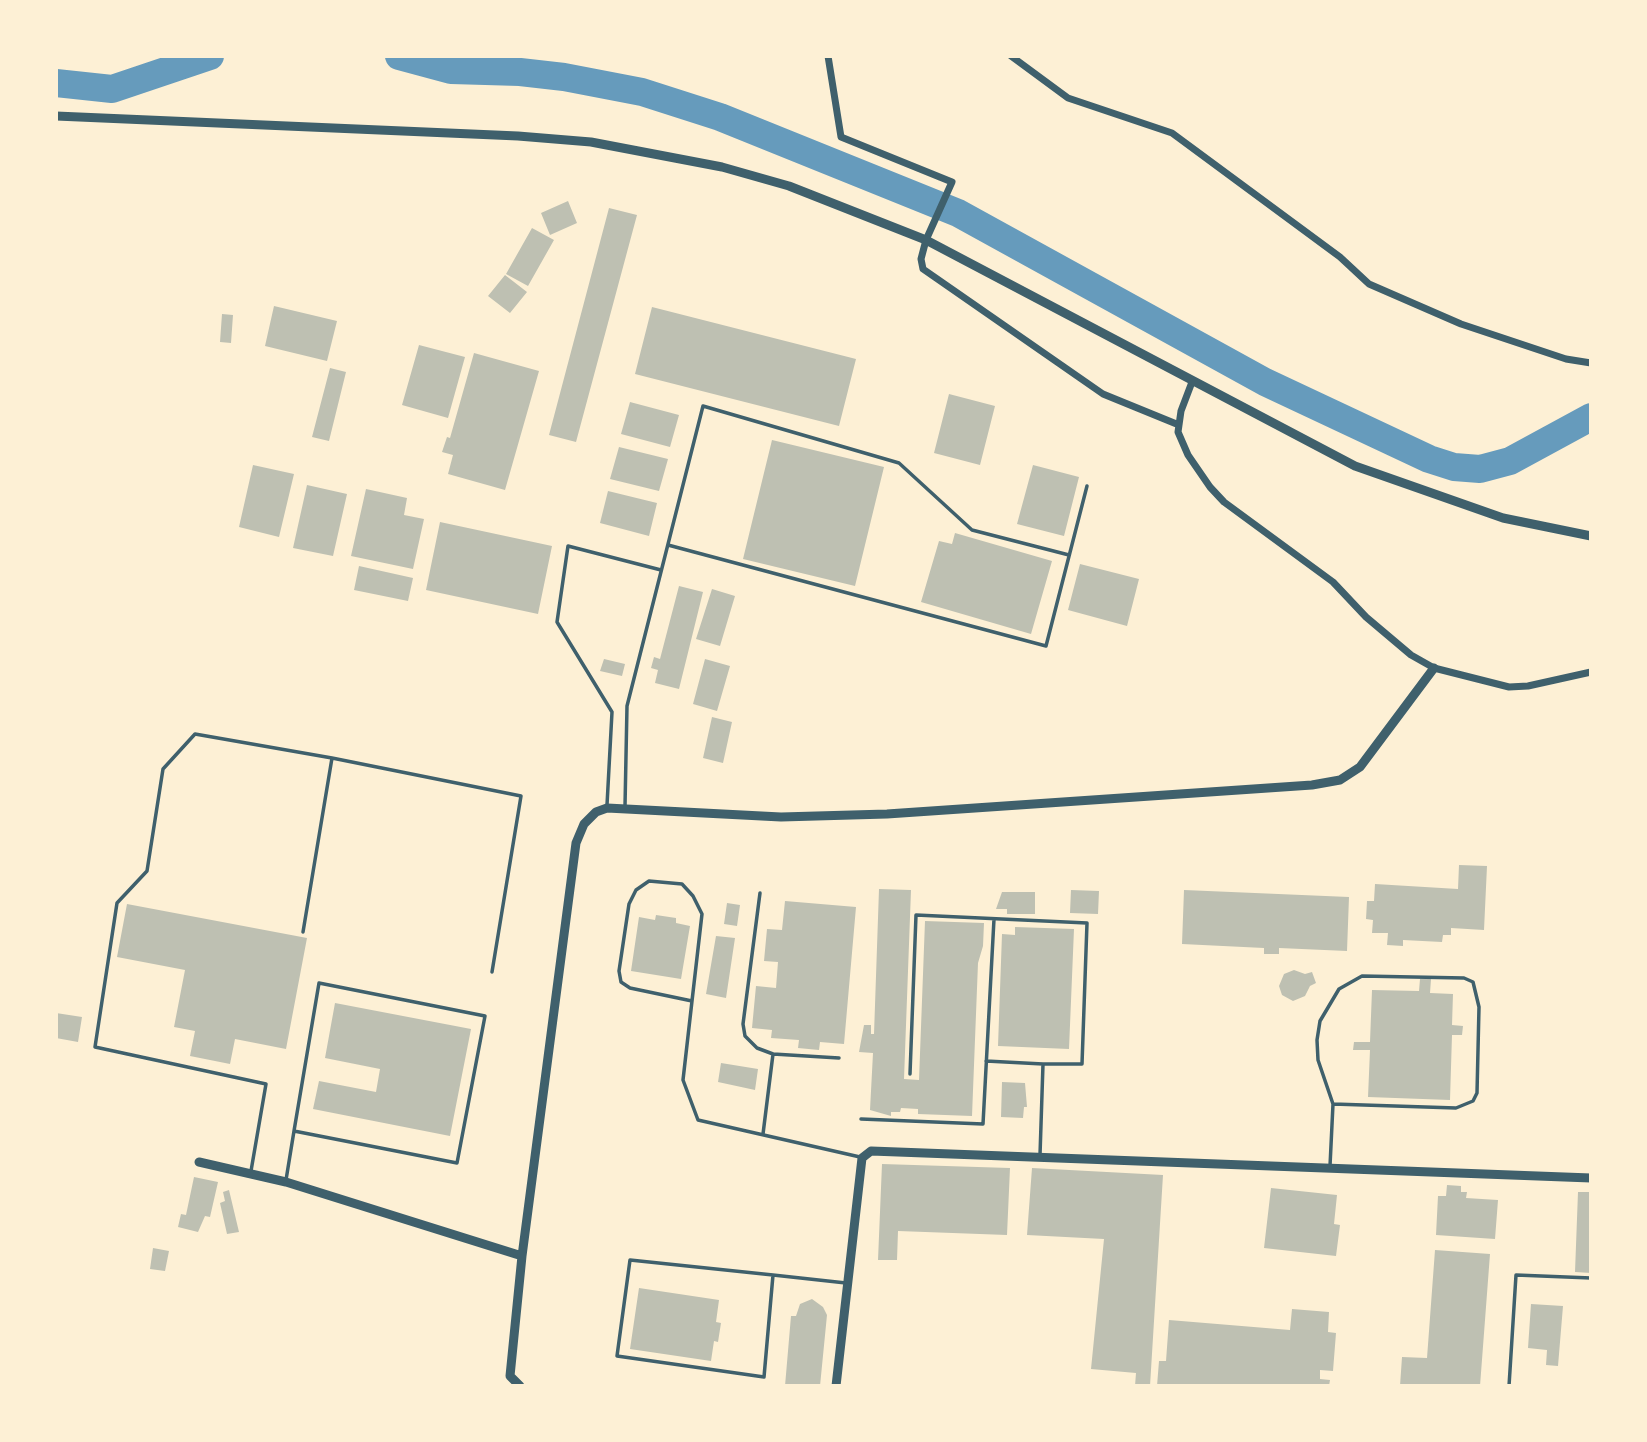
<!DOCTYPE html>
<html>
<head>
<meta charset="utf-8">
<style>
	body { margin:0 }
	#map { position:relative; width:1647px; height:1442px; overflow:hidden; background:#fdf0d5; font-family:"Source Sans 3",sans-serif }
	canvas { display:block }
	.frame { position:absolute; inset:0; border:58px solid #fdf0d5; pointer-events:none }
</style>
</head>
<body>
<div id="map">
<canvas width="1647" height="1442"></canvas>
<div class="frame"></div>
</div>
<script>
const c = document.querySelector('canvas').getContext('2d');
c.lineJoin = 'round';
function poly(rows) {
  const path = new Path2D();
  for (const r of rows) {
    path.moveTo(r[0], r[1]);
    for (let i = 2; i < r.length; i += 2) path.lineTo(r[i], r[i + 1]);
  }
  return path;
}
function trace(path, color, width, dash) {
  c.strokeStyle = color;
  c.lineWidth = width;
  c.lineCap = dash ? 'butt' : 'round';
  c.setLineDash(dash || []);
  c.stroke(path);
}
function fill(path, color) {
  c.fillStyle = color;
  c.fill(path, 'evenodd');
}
trace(poly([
	[399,56,451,70,520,72,564,77,642,92,720,117,958,213,1265,382,1429,459,1454,467,1480,469,1510,461,1591,417],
	[56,83,112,89,210,56]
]), '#669bbc', 28);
fill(poly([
	[568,201,577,223,550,235,541,213],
	[609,208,637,215,576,442,549,435],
	[532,228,554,240,528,286,506,274],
	[505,275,527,292,510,313,488,296],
	[274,306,337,321,327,361,265,346],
	[652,307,856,359,839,426,635,374],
	[222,314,233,315,231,343,220,342],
	[419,345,465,357,448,418,402,405],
	[474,353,539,371,505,490,448,474,453,455,442,452,447,437,450,438],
	[330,368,346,372,329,441,312,437],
	[949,394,995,406,980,465,934,453],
	[630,402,679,415,670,447,621,434],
	[772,440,884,467,855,586,743,559],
	[619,447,668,459,659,491,610,479],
	[253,465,294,474,279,537,239,527],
	[1033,465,1079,477,1064,536,1017,524],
	[307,485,347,494,333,556,293,548],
	[366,489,407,498,404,515,424,519,413,569,351,556],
	[608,491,657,503,649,536,600,523],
	[440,522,552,546,538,614,426,590],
	[955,533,1052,561,1031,634,921,602,939,541,952,544],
	[1080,564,1139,579,1127,626,1068,610],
	[359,566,413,578,408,601,354,590],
	[679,586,703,592,679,689,655,683,658,670,651,668,654,657,660,659],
	[712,589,735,596,720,646,696,639],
	[604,659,625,664,622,676,600,671],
	[705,659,730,666,717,711,693,704],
	[712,717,732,722,723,763,703,758],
	[1459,865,1487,866,1484,930,1451,928,1451,935,1443,935,1442,942,1403,940,1403,946,1387,945,1388,933,1372,933,1373,920,1366,919,1367,901,1374,901,1375,884,1458,889],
	[879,889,911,890,904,1079,919,1080,925,921,984,923,983,946,978,963,972,1116,918,1114,918,1109,901,1108,900,1112,891,1112,891,1116,870,1110,873,1053,859,1052,864,1025,871,1025,871,1034,874,1034],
	[1071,890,1099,891,1098,914,1070,913],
	[1184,890,1349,897,1347,951,1279,948,1279,954,1264,954,1264,948,1182,944],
	[1002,892,1035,892,1035,914,1007,914,1007,909,996,909],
	[785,901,856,907,844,1044,820,1042,819,1050,798,1048,799,1040,771,1038,772,1030,752,1028,756,986,776,988,778,962,764,961,767,929,782,930],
	[727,903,740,905,737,926,724,924],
	[127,904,307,938,286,1049,235,1039,230,1064,190,1056,195,1031,174,1027,185,970,117,957],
	[656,915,676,918,676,923,690,926,681,979,631,971,639,917,655,920],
	[1015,927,1074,929,1069,1049,998,1046,1002,934,1015,935],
	[716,936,735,938,726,998,706,994],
	[1294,970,1305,974,1312,972,1316,983,1310,986,1305,996,1293,1001,1282,995,1279,986,1284,974],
	[1420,979,1431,979,1430,993,1453,994,1452,1025,1463,1026,1462,1035,1452,1035,1450,1100,1368,1097,1370,1050,1353,1050,1354,1042,1370,1042,1372,990,1419,991],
	[335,1003,471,1029,450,1136,313,1109,319,1081,376,1092,380,1069,325,1058],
	[56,1013,82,1017,78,1042,56,1038],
	[721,1063,758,1069,755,1090,718,1082],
	[1002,1082,1025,1083,1027,1107,1024,1107,1023,1118,1001,1117],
	[882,1164,1010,1168,1007,1235,898,1231,897,1260,878,1260],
	[1032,1168,1163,1175,1150,1386,1135,1386,1136,1373,1091,1369,1104,1239,1027,1235],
	[194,1177,218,1182,210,1217,205,1216,198,1232,178,1227,181,1214,186,1215],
	[1447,1185,1461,1186,1461,1192,1467,1192,1466,1198,1498,1200,1495,1239,1436,1235,1438,1196,1446,1196],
	[1271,1188,1337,1195,1334,1224,1340,1225,1336,1256,1264,1248],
	[229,1190,239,1232,227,1234,220,1203,225,1201,223,1192],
	[1578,1192,1591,1192,1591,1273,1575,1272],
	[153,1248,169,1251,165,1271,150,1269],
	[1435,1250,1490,1254,1480,1386,1400,1386,1402,1357,1427,1358],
	[639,1288,719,1300,716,1322,721,1323,718,1342,714,1341,711,1361,630,1349],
	[812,1299,823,1307,827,1315,820,1386,785,1386,791,1316,796,1316,800,1304],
	[1531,1304,1563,1306,1558,1366,1546,1365,1547,1350,1528,1348],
	[1292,1309,1329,1312,1328,1332,1336,1333,1333,1371,1320,1370,1320,1379,1330,1380,1329,1386,1157,1386,1159,1361,1166,1361,1169,1320,1290,1330]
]), '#bec0b2');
trace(poly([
	[668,545,1046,646,1087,486],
	[607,805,612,712,557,622,568,546,661,570],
	[625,806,627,706,703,406,899,463,972,530,1069,555],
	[760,893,743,1024,745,1036,757,1048,773,1054],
	[303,932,332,758],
	[692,1001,702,914,693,896,682,884,649,881,636,890,629,904,619,971,621,982,630,988,692,1001,683,1080,698,1120,860,1157],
	[986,1061,1043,1064],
	[910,1074,916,915,1087,923,1082,1064,1043,1064,1040,1155],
	[861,1119,983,1124,994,919],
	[763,1134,773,1054,839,1058],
	[1330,1166,1333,1104,1318,1060,1317,1040,1320,1021,1339,989,1362,976,1464,978,1473,982,1479,1007,1477,1093,1473,1101,1456,1108,1333,1104],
	[251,1171,266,1084,95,1047,117,903,147,871,163,769,195,734,332,758,521,796,492,972],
	[286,1180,294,1131,319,983,485,1016,457,1163,294,1131],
	[773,1275,764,1377,617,1356,630,1260,773,1275,846,1283],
	[1509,1386,1516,1275,1591,1278]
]), '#3f606c', 3.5);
trace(poly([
	[828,56,841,137,952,182,926,240,921,259,923,269,1103,394,1179,425],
	[1011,56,1068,98,1172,133,1340,257,1369,284,1461,324,1566,359,1591,363],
	[1192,382,1181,411,1178,432,1188,455,1210,487,1224,502,1333,582,1366,617,1411,655,1434,668,1509,687,1528,686,1591,672]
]), '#3f606c', 7);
trace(poly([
	[56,116,518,136,591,142,722,167,789,186,926,240,1355,466,1503,518,1591,536],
	[199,1162,286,1182,522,1256],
	[520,1386,510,1376,522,1256,576,843,584,824,596,812,607,808,781,817,887,814,1312,785,1340,780,1360,767,1434,668],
	[836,1386,862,1158,871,1151,1591,1178]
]), '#3f606c', 9);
</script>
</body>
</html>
